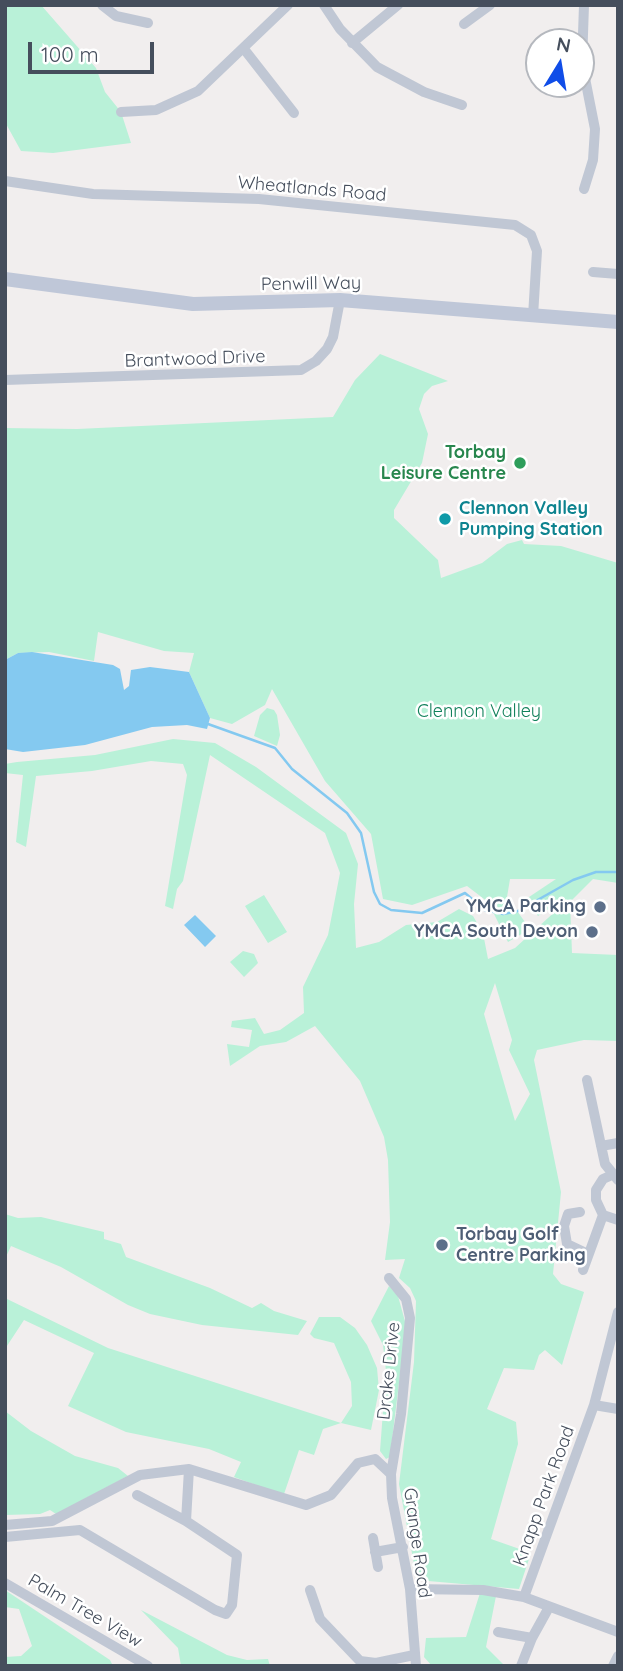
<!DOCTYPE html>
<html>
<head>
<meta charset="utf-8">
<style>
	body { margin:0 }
	#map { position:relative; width:623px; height:1671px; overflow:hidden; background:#f1eeee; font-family:Quicksand,sans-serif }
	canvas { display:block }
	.frame { position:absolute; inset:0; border:7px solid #454e5c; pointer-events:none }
	.north { position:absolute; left:525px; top:28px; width:70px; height:70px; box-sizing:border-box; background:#fff; border:2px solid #b5b8be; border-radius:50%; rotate:11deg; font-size:19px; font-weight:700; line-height:28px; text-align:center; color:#454e5c }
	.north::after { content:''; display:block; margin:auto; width:24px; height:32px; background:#104de8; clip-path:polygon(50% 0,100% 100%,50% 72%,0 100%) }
	.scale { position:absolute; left:28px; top:42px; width:126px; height:32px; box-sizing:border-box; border:4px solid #454e5c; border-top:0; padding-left:9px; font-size:21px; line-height:24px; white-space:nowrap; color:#454e5c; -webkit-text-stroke:5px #fff; paint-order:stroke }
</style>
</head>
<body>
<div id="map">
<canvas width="623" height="1671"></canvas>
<div class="frame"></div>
<div class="north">N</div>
<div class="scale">100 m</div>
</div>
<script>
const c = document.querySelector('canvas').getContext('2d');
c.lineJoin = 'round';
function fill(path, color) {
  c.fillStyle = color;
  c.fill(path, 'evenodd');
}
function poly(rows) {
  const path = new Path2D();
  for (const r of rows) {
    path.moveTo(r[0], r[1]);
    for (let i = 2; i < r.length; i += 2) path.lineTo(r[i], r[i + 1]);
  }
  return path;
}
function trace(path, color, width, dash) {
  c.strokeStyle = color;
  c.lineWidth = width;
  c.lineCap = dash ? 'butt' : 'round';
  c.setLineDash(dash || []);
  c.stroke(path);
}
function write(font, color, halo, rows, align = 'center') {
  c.font = font + ' Quicksand,sans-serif';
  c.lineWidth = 5;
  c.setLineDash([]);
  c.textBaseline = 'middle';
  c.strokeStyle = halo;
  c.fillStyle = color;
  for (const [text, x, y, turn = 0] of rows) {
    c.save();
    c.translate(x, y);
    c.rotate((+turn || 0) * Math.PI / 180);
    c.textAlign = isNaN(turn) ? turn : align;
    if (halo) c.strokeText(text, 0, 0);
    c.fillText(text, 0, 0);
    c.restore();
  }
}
fill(poly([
	[5,5,41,5,96,68,105,92,121,112,131,143,53,153,21,151,5,122],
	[380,354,448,381,432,386,424,394,419,409,428,434,422,463,394,510,394,518,438,560,441,578,482,563,507,544,522,540,524,544,561,546,618,563,618,883,593,879,570,902,572,953,618,955,618,1041,584,1040,537,1050,534,1060,561,1192,553,1274,561,1284,584,1292,562,1365,545,1350,539,1355,534,1370,504,1368,487,1409,516,1422,518,1444,491,1539,531,1553,519,1589,417,1580,399,1484,414,1362,416,1301,410,1288,399,1278,405,1259,385,1260,390,1222,388,1160,384,1137,360,1081,315,1026,286,1042,260,1046,230,1066,227,1044,249,1047,252,1030,231,1027,232,1021,255,1018,264,1034,280,1030,304,1013,303,987,328,935,340,873,325,833,210,755,183,881,177,889,173,909,165,906,187,775,183,764,151,761,92,771,36,776,26,847,16,842,23,775,5,773,5,764,17,762,95,755,173,739,215,743,256,767,346,833,358,864,354,904,356,948,379,942,406,925,437,922,459,909,473,916,483,933,488,959,515,948,559,908,559,902,538,916,526,899,556,879,510,879,507,897,530,929,508,942,488,902,467,886,412,905,383,899,371,834,325,781,272,689,265,705,232,724,210,718,189,672,194,653,164,651,98,632,94,661,49,652,18,653,5,660,5,428,77,429,333,417,355,380],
	[495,983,512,1040,509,1050,530,1094,515,1121,484,1014],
	[267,708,274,710,277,715,280,735,277,746,254,736,260,715],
	[264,895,287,932,268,943,245,906],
	[243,951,254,954,258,963,244,977,230,962],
	[5,1214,18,1218,41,1217,104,1232,104,1239,121,1244,126,1257,210,1288,252,1308,261,1303,274,1311,307,1321,298,1335,202,1325,150,1314,128,1305,61,1267,11,1246,5,1259],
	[389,1286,398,1296,406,1325,390,1457,386,1459,380,1451,386,1371,383,1345,371,1321],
	[5,1298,108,1348,341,1423,352,1406,351,1382,334,1343,314,1338,310,1334,319,1317,340,1317,355,1328,367,1345,377,1368,379,1390,371,1430,341,1423,323,1429,314,1455,299,1450,284,1494,264,1488,234,1477,241,1462,209,1449,126,1432,68,1406,94,1353,24,1320,5,1349],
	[5,1411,31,1431,75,1456,118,1468,128,1476,56,1514,50,1510,40,1514,5,1515],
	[5,1590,110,1660,113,1666,5,1666,5,1657,21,1656,32,1646,19,1609,5,1607],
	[480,1593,496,1596,486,1647,505,1666,432,1666,424,1657,426,1638,466,1637],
	[141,1610,227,1655,247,1660,268,1659,270,1666,181,1666,178,1648]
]), '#b9f1d8');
fill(poly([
	[32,652,113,665,120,669,124,690,129,686,131,670,150,667,189,672,210,718,207,729,187,725,152,727,85,745,23,752,5,749,5,660,18,653],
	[195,915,216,936,205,947,184,925]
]), '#84c9f0');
trace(poly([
	[208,724,275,748,292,769,347,813,361,833,374,892,380,904,391,910,422,913,465,893,485,910,503,914,518,911,573,880,596,872,618,872]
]), '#84c9f0', 2.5);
trace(poly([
	[102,5,116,16,148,23],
	[324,5,340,29,377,67,424,92,462,105],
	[464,24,490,5],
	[352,43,398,5],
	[244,49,294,113],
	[121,112,156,110,198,91,288,5],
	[5,181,93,194,259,199,515,225,531,235,537,251,533,316],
	[584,189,593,160,595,129,582,63,584,5],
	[593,272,618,274],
	[5,380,301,370,316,361,327,349,333,337,340,300],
	[587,1080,605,1164,618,1180],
	[601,1146,618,1143],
	[580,1212,568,1214,564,1226,567,1244,588,1254],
	[603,1215,618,1220],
	[583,1270,603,1215,596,1200,596,1190,603,1179,612,1175],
	[389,1278,406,1299,410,1318,401,1414,391,1474],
	[594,1405,618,1409],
	[137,1495,186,1521],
	[5,1525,52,1521,140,1475,189,1469,306,1505,331,1495,358,1463,375,1459,391,1474,392,1498,410,1589,416,1666],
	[5,1537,80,1530,215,1610,226,1614,232,1605,237,1555,186,1521,189,1469],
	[373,1538,378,1567],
	[375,1552,403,1547],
	[5,1583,148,1666],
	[410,1589,483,1590,524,1597,618,1632],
	[310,1590,320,1619,360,1661,376,1663,414,1655],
	[524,1597,594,1405,618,1312],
	[498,1632,532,1638],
	[521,1666,532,1638,548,1609],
	[613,1666,618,1656]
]), '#c0c7d4', 10);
trace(poly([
	[5,279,193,304,340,300,618,322]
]), '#bfc7d8', 14);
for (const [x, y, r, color] of [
	[520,463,7,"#2e9e5b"],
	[445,519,7,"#0f9aa8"],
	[600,907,7,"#5c6f8a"],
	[592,932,7,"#5c6f8a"],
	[442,1245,7,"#5c6f8a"]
]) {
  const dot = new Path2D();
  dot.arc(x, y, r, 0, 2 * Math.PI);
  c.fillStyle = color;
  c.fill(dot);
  trace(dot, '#fff', 2.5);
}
write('18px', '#454e5c', '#fff', [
	["Wheatlands Road",312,189,5],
	["Penwill Way",311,284,-1],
	["Brantwood Drive",195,359,-2],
	["Drake Drive",389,1371,-84],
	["Knapp Park Road",544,1496,-70],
	["Grange Road",417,1543,82],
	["Palm Tree View",85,1611,30]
]);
write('bold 18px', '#27864d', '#fff', [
	["Torbay",506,453],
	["Leisure Centre",506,474]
], 'right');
write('bold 18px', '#0d838f', '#fff', [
	["Clennon Valley",459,509],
	["Pumping Station",459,530]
], 'left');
write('18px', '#12815b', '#fff', [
	["Clennon Valley",479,712]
]);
write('bold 18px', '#4e5e75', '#fff', [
	["YMCA Parking",586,907],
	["YMCA South Devon",578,932],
	["Torbay Golf",456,1235,"left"],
	["Centre Parking",456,1256,"left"]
], 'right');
</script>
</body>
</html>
